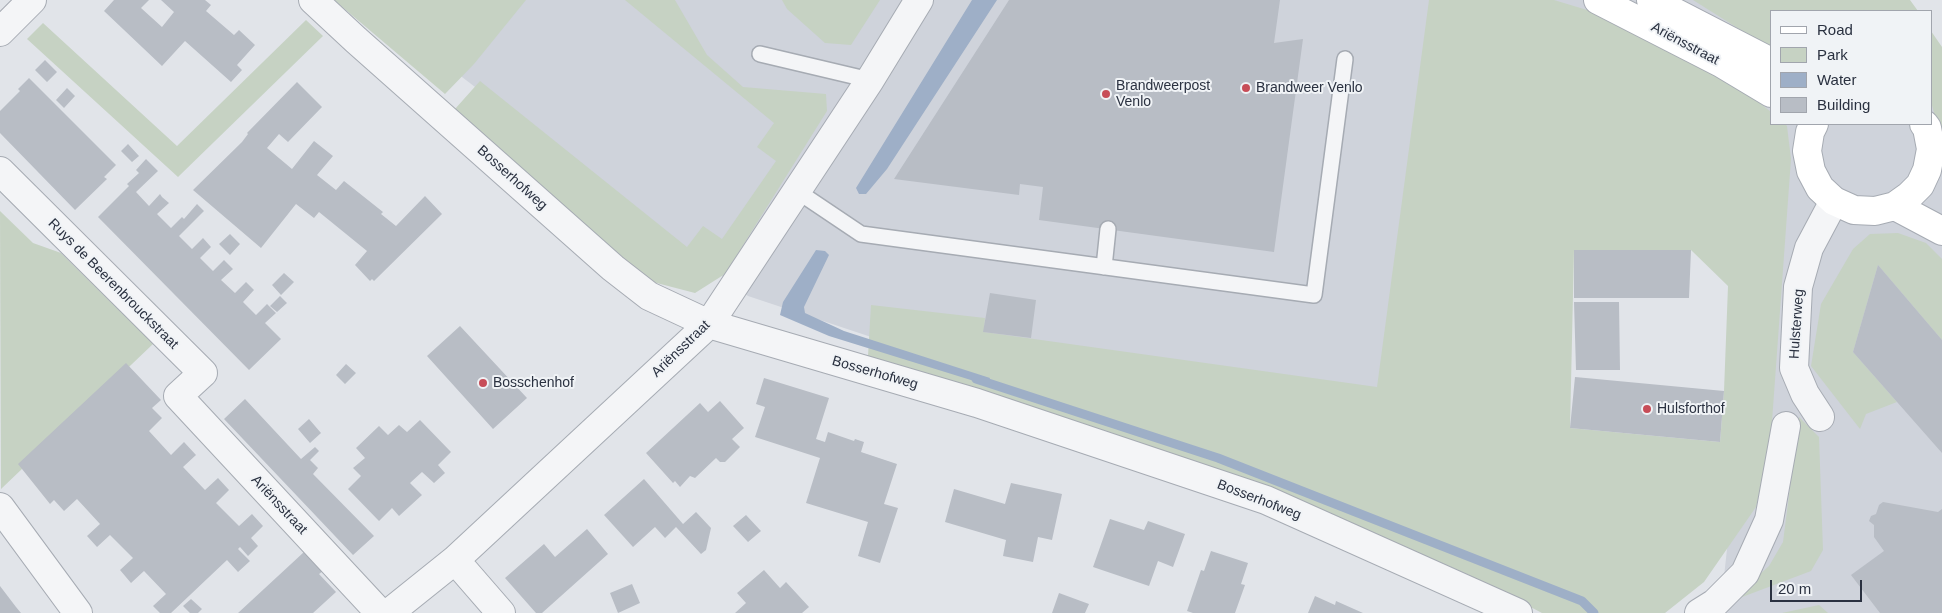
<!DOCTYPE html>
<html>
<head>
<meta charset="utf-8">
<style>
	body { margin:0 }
	#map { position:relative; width:1942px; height:613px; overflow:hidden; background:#e1e4e9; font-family:Helvetica,sans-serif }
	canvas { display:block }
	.legend { position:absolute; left:1770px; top:10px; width:162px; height:115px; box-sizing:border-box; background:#f0f3f6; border:1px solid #a1a5ad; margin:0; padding:6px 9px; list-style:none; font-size:15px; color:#2a3140 }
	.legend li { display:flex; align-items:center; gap:10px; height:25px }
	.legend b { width:25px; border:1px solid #a1a5ad }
	.scale { position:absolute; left:1770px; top:580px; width:92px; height:22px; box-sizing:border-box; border:2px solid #2a3140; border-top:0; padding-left:6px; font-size:15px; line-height:18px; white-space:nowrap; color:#2a3140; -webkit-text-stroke:4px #f0f3f6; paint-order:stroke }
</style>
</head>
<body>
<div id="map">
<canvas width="1942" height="613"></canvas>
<ul class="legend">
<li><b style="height:6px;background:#fff"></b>Road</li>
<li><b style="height:14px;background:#c6d2c3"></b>Park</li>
<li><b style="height:14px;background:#9eafc7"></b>Water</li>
<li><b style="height:14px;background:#b8bdc5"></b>Building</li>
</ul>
<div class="scale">20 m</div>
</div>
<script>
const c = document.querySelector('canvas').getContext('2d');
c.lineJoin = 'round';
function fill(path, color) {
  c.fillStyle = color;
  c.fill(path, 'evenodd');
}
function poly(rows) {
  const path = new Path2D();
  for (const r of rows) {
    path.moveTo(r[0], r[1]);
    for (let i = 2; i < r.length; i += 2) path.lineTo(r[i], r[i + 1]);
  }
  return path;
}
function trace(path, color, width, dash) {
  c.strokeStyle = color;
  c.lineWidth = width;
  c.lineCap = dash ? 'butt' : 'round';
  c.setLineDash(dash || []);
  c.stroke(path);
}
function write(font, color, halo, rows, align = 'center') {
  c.font = font + ' Helvetica,sans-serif';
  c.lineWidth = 4;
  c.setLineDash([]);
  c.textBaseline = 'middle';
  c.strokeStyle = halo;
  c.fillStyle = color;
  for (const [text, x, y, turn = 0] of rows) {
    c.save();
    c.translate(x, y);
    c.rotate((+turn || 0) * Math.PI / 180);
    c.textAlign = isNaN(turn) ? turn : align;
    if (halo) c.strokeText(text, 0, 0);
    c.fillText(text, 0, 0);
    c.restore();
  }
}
fill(poly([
	[377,0,1448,0,1367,502,748,296,445,64],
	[1484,0,1866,0,1771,11,1771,124,1931,124,1931,80,1942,94,1942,613,1720,613,1773,130]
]), '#cfd3db');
fill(poly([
	[334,0,526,0,474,64,445,94],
	[625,0,675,0,707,55,743,87,826,94,827,111,725,274,695,293,649,281,455,109,480,81,687,247,703,226,722,239,776,161,757,147,774,123],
	[782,0,880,0,851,45,825,43,787,9],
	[1429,0,1554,0,1597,13,1736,84,1771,112,1771,124,1785,124,1787,126,1791,159,1770,449,1756,507,1704,582,1665,613,1542,613,1469,575,1266,486,868,356,871,305,985,318,984,332,1377,387],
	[1574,250,1691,250,1728,286,1724,391,1720,442,1570,428],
	[1693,0,1910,0,1918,11,1771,11,1771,49],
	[306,20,323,36,178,177,27,39,43,23,177,146],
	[1931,31,1942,47,1942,148,1940,134,1931,102],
	[0,211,33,243,61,253,153,344,1,489],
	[1898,233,1926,243,1942,259,1942,340,1878,265,1853,352,1897,402,1866,414,1860,429,1811,366,1821,304,1853,249,1870,234],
	[1799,417,1819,437,1823,550,1811,571,1729,602,1769,566,1783,542],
	[1819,605,1828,613,1782,613]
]), '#c6d2c3');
fill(poly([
	[972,0,997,0,887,169,866,194,859,194,856,188],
	[816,250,825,251,829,255,804,307,805,313,844,331,990,378,987,385,829,336,780,315,783,302]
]), '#9eafc7');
trace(poly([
	[976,379,1218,458,1582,601,1594,613]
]), '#9eafc7', 9);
fill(poly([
	[114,0,149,0,141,8,162,27,174,12,161,0,205,0,211,5,206,11,234,35,239,30,255,45,237,65,242,70,231,82,185,41,162,66,104,11],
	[1009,0,1280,0,1274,43,1303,39,1274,252,1039,220,1043,187,1020,184,1019,195,894,179],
	[45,60,57,72,47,82,35,70],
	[29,78,116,165,104,177,107,179,75,210,0,133,0,111,20,91,18,89],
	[297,82,322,107,288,142,279,134,267,148,292,169,314,141,333,156,317,175,336,190,344,181,383,212,381,214,396,226,425,196,442,214,374,281,372,279,370,281,355,265,367,251,319,212,314,218,296,204,261,248,193,190,242,142,248,134,247,133],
	[67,88,75,96,64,108,56,100],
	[128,144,139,156,132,162,121,151],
	[146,159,158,171,136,192,149,206,160,194,162,197,169,203,157,214,171,228,182,217,184,219,197,204,204,211,179,236,192,249,203,238,211,247,200,258,213,271,224,260,233,269,221,280,235,293,246,282,254,290,243,302,256,315,267,304,276,313,265,323,281,339,249,370,98,217,129,186,127,184,139,173,136,170],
	[230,234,240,244,230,255,219,244],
	[1574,250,1691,250,1689,298,1574,298],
	[1878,265,1942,340,1942,453,1853,352],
	[284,273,294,282,281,295,272,285],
	[990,293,1036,300,1031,338,983,332],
	[280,296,287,303,277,312,270,306],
	[1574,302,1619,302,1620,370,1576,370],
	[460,326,527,398,493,429,427,356],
	[126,363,161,400,152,408,162,418,149,431,171,455,184,442,196,455,183,467,205,490,218,478,229,490,216,503,239,526,252,514,263,526,251,538,258,546,248,556,240,547,238,549,250,561,238,572,227,560,171,613,160,613,153,606,166,594,144,571,131,583,120,570,133,558,110,535,97,547,87,536,100,524,77,499,64,511,54,500,50,504,18,464],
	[346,364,356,373,345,384,336,375],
	[1575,377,1724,391,1720,442,1570,428],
	[764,378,829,398,816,439,825,442,828,432,854,441,855,439,864,442,861,452,897,464,884,504,898,508,880,563,858,556,868,522,806,503,820,458,755,437,765,407,756,404],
	[245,399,301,459,315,447,319,451,310,460,318,468,313,474,374,536,353,555,224,419],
	[720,401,744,428,732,439,740,447,725,462,720,462,716,458,695,478,690,476,680,487,675,481,673,483,646,453,700,403,708,412],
	[309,419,321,433,310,443,298,429],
	[420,420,451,452,438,465,445,473,434,483,422,472,410,483,422,495,399,516,392,508,379,521,348,489,361,476,353,468,365,458,356,448,379,426,388,435,399,425,407,432],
	[644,479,683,524,696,512,711,528,706,550,701,554,676,527,665,538,655,527,633,547,604,515],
	[1011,483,1062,494,1052,540,1038,537,1033,562,1003,556,1006,540,945,522,954,489,1005,504],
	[1883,502,1938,512,1942,509,1942,613,1880,613,1851,575,1884,551,1874,537,1874,525,1869,521,1871,516,1876,514,1879,505],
	[746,515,761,531,748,542,733,526],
	[1110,519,1144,530,1148,521,1185,534,1173,567,1158,561,1149,586,1093,567],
	[587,529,608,554,542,613,536,613,505,578,544,544,555,557],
	[1211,551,1248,563,1241,584,1245,585,1235,613,1193,613,1187,611,1201,570,1204,571],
	[304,552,323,571,319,574,336,592,313,613,238,613],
	[764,570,780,588,786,582,809,607,802,613,735,613,746,603,737,593],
	[632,584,640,603,618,613,610,593],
	[0,586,16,607,21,613,0,613],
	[1059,593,1089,604,1085,613,1052,613],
	[1315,596,1335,605,1336,601,1363,613,1308,613],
	[191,599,202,609,198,613,190,613,183,606]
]), '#b8bdc5');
const service = poly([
	[760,54,870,80],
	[797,191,861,234,1314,295,1345,59],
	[1104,267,1108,229]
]);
const minor = poly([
	[313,0,356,40,613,268,649,296,709,324,977,403,1266,500,1518,613],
	[0,32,32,0],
	[0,171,203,373,178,396,380,613],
	[1820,417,1805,394,1794,368,1798,287,1809,248,1834,201],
	[0,507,78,613],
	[455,560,501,613],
	[389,613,455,560,709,324,870,80,919,0],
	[1699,613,1715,603,1745,573,1769,520,1786,426]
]);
const secondary = poly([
	[1598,0,1721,63,1771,93],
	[1651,0,1771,62],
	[1814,124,1810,132,1807,151,1811,171,1820,188,1834,201,1854,210,1875,211,1895,206,1909,196,1920,185,1927,170,1931,149,1927,128,1924,124],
	[1895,206,1942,231]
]);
trace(service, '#a6abb3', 18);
trace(minor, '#a6abb3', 30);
trace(secondary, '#a6abb3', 30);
trace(service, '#f4f5f7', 15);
trace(minor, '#f4f5f7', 28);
trace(secondary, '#fff', 28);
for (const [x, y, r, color] of [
	[1246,88,5,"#c74d58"],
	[1106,94,5,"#c74d58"],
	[483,383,5,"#c74d58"],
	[1647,409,5,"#c74d58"]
]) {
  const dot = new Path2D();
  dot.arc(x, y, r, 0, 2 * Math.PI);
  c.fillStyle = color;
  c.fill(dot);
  trace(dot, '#f0f3f6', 2);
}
write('14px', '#2a3140', '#f0f3f6', [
	["Ariënsstraat",1685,44,28],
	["Bosserhofweg",512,178,42],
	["Ruys de Beerenbrouckstraat",113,284,45],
	["Hulsterweg",1797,324,-86],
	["Ariënsstraat",681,349,-44],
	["Bosserhofweg",875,373,16],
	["Bosserhofweg",1259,500,21],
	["Ariënsstraat",279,505,47]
]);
write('14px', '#2a3140', '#f0f3f6', [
	["Brandweerpost",1116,86],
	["Venlo",1116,102],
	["Brandweer Venlo",1256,88],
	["Bosschenhof",493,383],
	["Hulsforthof",1657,409]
], 'left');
</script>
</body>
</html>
